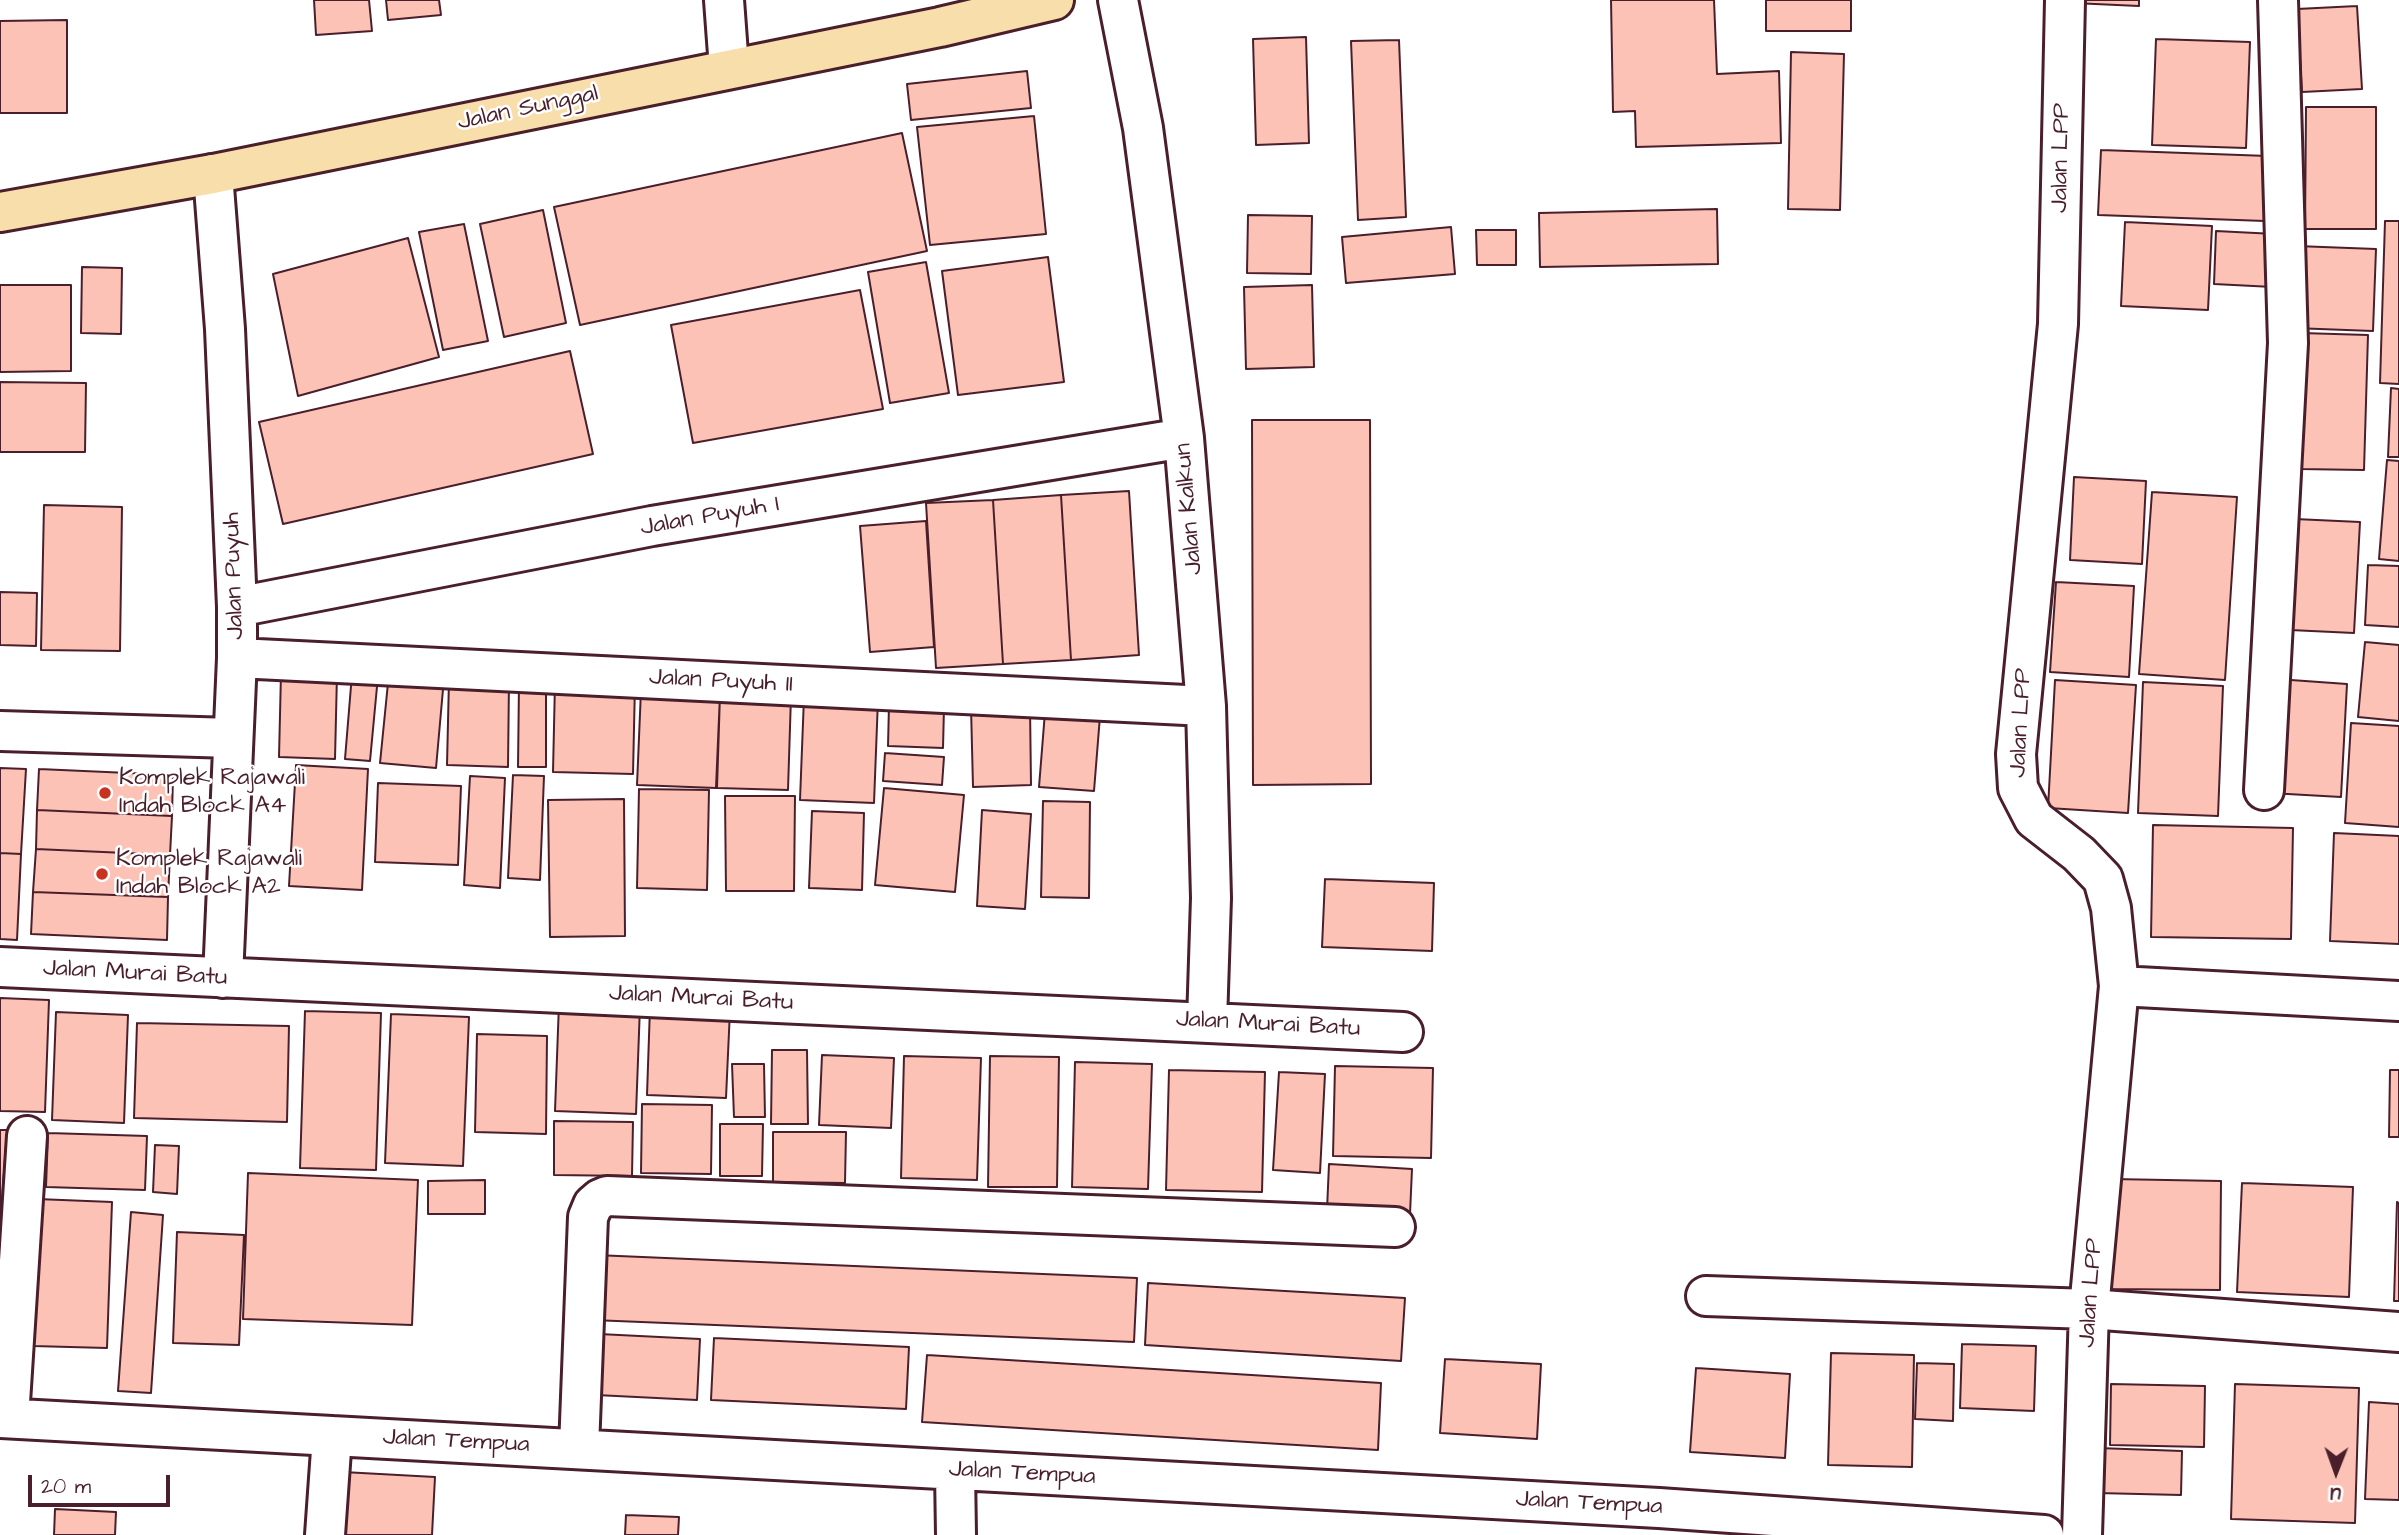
<!DOCTYPE html>
<html>
<head>
<meta charset="utf-8">
<style>
	body { margin:0 }
	#map { position:relative; width:2399px; height:1535px; overflow:hidden; background:#fff; font-family:"Architects Daughter",sans-serif }
	canvas { display:block }
	.north { position:absolute; left:2301px; top:1437px; width:70px; height:70px; -webkit-text-stroke:5px #fff; paint-order:stroke; rotate:181deg; font-size:19px; font-weight:700; line-height:28px; text-align:center; color:#4a1f2b }
	.north::after { content:''; display:block; margin:auto; width:24px; height:32px; background:#4a1f2b; clip-path:polygon(50% 0,100% 100%,50% 72%,0 100%) }
	.scale { position:absolute; left:28px; top:1475px; width:142px; height:32px; box-sizing:border-box; border:4px solid #4a1f2b; border-top:0; padding-left:9px; font-size:21px; line-height:24px; white-space:nowrap; color:#4a1f2b; -webkit-text-stroke:5px #fff; paint-order:stroke }
</style>
</head>
<body>
<div id="map">
<canvas width="2399" height="1535"></canvas>
<div class="north">U</div>
<div class="scale">20 m</div>
</div>
<script>
const c = document.querySelector('canvas').getContext('2d');
c.lineJoin = 'round';
function fill(path, color) {
  c.fillStyle = color;
  c.fill(path, 'evenodd');
}
function poly(rows) {
  const path = new Path2D();
  for (const r of rows) {
    path.moveTo(r[0], r[1]);
    for (let i = 2; i < r.length; i += 2) path.lineTo(r[i], r[i + 1]);
  }
  return path;
}
function trace(path, color, width, dash) {
  c.strokeStyle = color;
  c.lineWidth = width;
  c.lineCap = dash ? 'butt' : 'round';
  c.setLineDash(dash || []);
  c.stroke(path);
}
function write(font, color, halo, rows, align = 'center') {
  c.font = font + ' "Architects Daughter",sans-serif';
  c.lineWidth = 5;
  c.setLineDash([]);
  c.textBaseline = 'middle';
  c.strokeStyle = halo;
  c.fillStyle = color;
  for (const [text, x, y, turn = 0] of rows) {
    c.save();
    c.translate(x, y);
    c.rotate((+turn || 0) * Math.PI / 180);
    c.textAlign = isNaN(turn) ? turn : align;
    if (halo) c.strokeText(text, 0, 0);
    c.fillText(text, 0, 0);
    c.restore();
  }
}
const building = poly([
	[314,0,369,0,372,31,316,35,314,0],
	[386,0,439,0,441,15,388,20,386,0],
	[1611,0,1714,0,1717,74,1779,71,1781,143,1636,147,1635,111,1613,112,1611,0],
	[1766,0,1851,0,1851,31,1766,31,1766,0],
	[2073,0,2139,0,2139,6,2073,3,2073,0],
	[2357,6,2362,89,2302,92,2297,9,2357,6],
	[67,20,67,113,0,113,0,21,67,20],
	[1306,37,1309,143,1256,145,1253,39,1306,37],
	[2156,39,2250,42,2246,148,2152,145,2156,39],
	[1399,40,1406,217,1358,220,1351,41,1399,40],
	[1791,52,1844,54,1840,210,1788,209,1791,52],
	[1027,71,1031,108,911,120,907,84,1027,71],
	[2306,107,2376,107,2376,229,2305,229,2306,107],
	[1034,116,1046,234,930,245,917,127,1034,116],
	[902,133,927,251,580,325,554,207,902,133],
	[2101,150,2268,156,2265,221,2098,215,2101,150],
	[1717,209,1718,264,1540,267,1539,213,1717,209],
	[543,210,566,323,504,337,480,224,543,210],
	[1248,215,1312,216,1311,274,1247,273,1248,215],
	[2385,221,2399,221,2399,384,2380,383,2385,221],
	[2125,222,2212,226,2208,310,2121,306,2125,222],
	[464,224,488,341,443,350,419,232,464,224],
	[1451,227,1455,274,1346,283,1342,237,1451,227],
	[1476,230,1516,230,1516,265,1477,265,1476,230],
	[2216,231,2275,234,2273,287,2214,284,2216,231],
	[408,238,439,357,298,396,273,274,408,238],
	[2296,246,2376,249,2373,331,2293,328,2296,246],
	[1048,257,1064,382,958,395,942,271,1048,257],
	[926,262,949,393,890,403,868,272,926,262],
	[82,267,122,268,121,334,81,333,82,267],
	[0,285,71,285,71,371,0,372,0,285],
	[1312,285,1314,367,1246,369,1244,287,1312,285],
	[860,290,883,409,693,443,671,325,860,290],
	[2301,333,2368,335,2364,470,2299,469,2301,333],
	[570,351,593,454,283,524,259,422,570,351],
	[0,382,86,383,85,452,0,452,0,382],
	[2391,388,2399,389,2399,457,2388,457,2391,388],
	[1252,420,1370,420,1371,784,1253,785,1252,420],
	[2387,460,2399,461,2399,561,2379,559,2387,460],
	[2074,477,2146,481,2142,564,2070,560,2074,477],
	[1129,491,1139,655,1071,660,1061,495,1129,491],
	[2152,492,2237,497,2225,680,2139,674,2152,492],
	[1061,495,1071,660,1003,664,993,500,1061,495],
	[993,500,1003,664,936,668,926,503,993,500],
	[44,505,122,507,120,651,41,650,44,505],
	[2295,519,2360,522,2354,633,2290,630,2295,519],
	[926,521,934,647,870,652,860,526,926,521],
	[2368,565,2399,566,2399,627,2365,625,2368,565],
	[2056,582,2134,586,2129,677,2050,672,2056,582],
	[0,592,37,593,36,646,0,645,0,592],
	[2365,642,2399,645,2399,721,2358,717,2365,642],
	[281,673,337,674,335,759,279,757,281,673],
	[389,673,444,678,436,768,380,763,389,673],
	[352,674,378,676,370,761,345,759,352,674],
	[449,679,509,680,508,767,447,765,449,679],
	[2277,679,2347,684,2341,797,2270,793,2277,679],
	[2055,680,2136,685,2128,813,2048,808,2055,680],
	[555,682,635,683,633,774,553,772,555,682],
	[2143,682,2223,686,2218,816,2138,813,2143,682],
	[519,683,546,683,546,767,518,767,519,683],
	[641,690,720,694,716,788,637,785,641,690],
	[720,694,791,696,788,790,717,788,720,694],
	[804,697,878,699,874,803,800,800,804,697],
	[889,705,944,707,943,748,888,746,889,705],
	[1030,706,1031,785,973,787,971,707,1030,706],
	[1045,712,1100,716,1094,791,1039,787,1045,712],
	[2351,723,2399,726,2399,827,2345,823,2351,723],
	[885,753,944,757,942,785,883,781,885,753],
	[296,765,368,769,362,890,289,886,296,765],
	[0,768,26,769,21,854,0,853,0,768],
	[39,769,173,775,172,816,37,810,39,769],
	[513,775,544,776,540,880,508,878,513,775],
	[470,776,505,778,500,888,464,885,470,776],
	[378,783,461,786,458,865,375,862,378,783],
	[884,788,964,795,955,892,875,885,884,788],
	[639,789,709,790,707,890,637,888,639,789],
	[725,796,795,796,794,891,726,891,725,796],
	[624,799,625,936,550,937,548,800,624,799],
	[1043,801,1090,802,1089,898,1041,897,1043,801],
	[37,810,172,816,170,855,36,849,37,810],
	[982,810,1031,814,1025,909,977,906,982,810],
	[812,811,864,813,862,890,809,888,812,811],
	[2153,825,2293,828,2291,939,2151,937,2153,825],
	[2334,833,2399,836,2399,944,2330,941,2334,833],
	[36,849,170,855,168,897,33,892,36,849],
	[0,853,21,854,17,940,0,939,0,853],
	[1325,879,1434,883,1432,951,1322,947,1325,879],
	[33,892,168,897,167,940,31,934,33,892],
	[0,998,49,1000,45,1112,0,1111,0,998],
	[559,1003,640,1006,636,1114,555,1111,559,1003],
	[650,1007,730,1010,726,1098,647,1095,650,1007],
	[305,1011,381,1013,376,1170,300,1168,305,1011],
	[56,1012,128,1015,124,1123,52,1120,56,1012],
	[391,1014,469,1017,463,1166,385,1163,391,1014],
	[137,1023,289,1026,287,1122,134,1118,137,1023],
	[477,1034,547,1036,546,1134,475,1132,477,1034],
	[772,1050,807,1050,808,1124,771,1124,772,1050],
	[822,1055,894,1058,891,1128,819,1125,822,1055],
	[904,1056,981,1058,977,1180,901,1178,904,1056],
	[990,1056,1059,1057,1057,1187,988,1187,990,1056],
	[1075,1062,1152,1064,1148,1189,1072,1187,1075,1062],
	[732,1064,764,1064,765,1117,734,1117,732,1064],
	[1335,1066,1433,1068,1431,1158,1333,1156,1335,1066],
	[1169,1070,1265,1072,1262,1192,1166,1190,1169,1070],
	[2390,1070,2399,1070,2399,1137,2389,1137,2390,1070],
	[1279,1072,1325,1074,1320,1173,1273,1170,1279,1072],
	[642,1104,712,1105,711,1174,641,1173,642,1104],
	[554,1121,633,1122,632,1176,554,1175,554,1121],
	[720,1124,763,1124,762,1176,720,1176,720,1124],
	[0,1130,7,1130,0,1228,0,1130],
	[773,1132,846,1132,845,1183,773,1182,773,1132],
	[48,1133,147,1136,145,1190,46,1187,48,1133],
	[155,1145,179,1146,177,1194,153,1192,155,1145],
	[1329,1164,1412,1169,1410,1214,1327,1210,1329,1164],
	[248,1173,418,1180,412,1325,243,1319,248,1173],
	[2112,1179,2221,1181,2220,1290,2111,1289,2112,1179],
	[485,1180,485,1214,428,1214,428,1181,485,1180],
	[2242,1183,2353,1187,2349,1297,2237,1292,2242,1183],
	[37,1199,112,1202,107,1348,33,1346,37,1199],
	[2397,1202,2399,1203,2399,1301,2394,1301,2397,1202],
	[131,1212,163,1215,151,1393,118,1391,131,1212],
	[177,1232,244,1235,239,1345,173,1343,177,1232],
	[595,1255,1137,1278,1134,1342,592,1320,595,1255],
	[1148,1283,1405,1298,1401,1361,1145,1345,1148,1283],
	[599,1334,700,1339,697,1400,596,1395,599,1334],
	[714,1338,909,1347,906,1409,711,1400,714,1338],
	[1962,1344,2036,1346,2034,1411,1960,1408,1962,1344],
	[1831,1353,1914,1355,1912,1467,1828,1465,1831,1353],
	[927,1355,1381,1383,1378,1450,922,1422,927,1355],
	[1445,1359,1541,1364,1537,1439,1440,1433,1445,1359],
	[1917,1363,1954,1364,1953,1421,1915,1419,1917,1363],
	[1696,1368,1790,1374,1785,1458,1690,1452,1696,1368],
	[2111,1384,2205,1386,2204,1447,2110,1445,2111,1384],
	[2235,1384,2359,1388,2355,1523,2231,1519,2235,1384],
	[2369,1402,2399,1404,2399,1500,2365,1499,2369,1402],
	[2098,1448,2182,1451,2181,1495,2097,1493,2098,1448],
	[343,1472,435,1477,432,1535,339,1535,343,1472],
	[55,1509,116,1512,115,1535,54,1535,55,1509],
	[626,1515,679,1517,678,1535,625,1535,626,1515]
]);
fill(building, '#fdc2b6');
trace(building, '#4a1f2b', 2);
const street = poly([
	[724,0,729,68],
	[1118,0,1143,128,1184,438,1206,706,1211,898,1207,1022],
	[2065,0,2058,324,2016,754,2018,788,2034,819,2079,854,2103,879,2111,908,2119,986,2089,1309,2082,1535],
	[213,174,225,329,237,607,237,658,223,978],
	[237,607,652,526,1184,438],
	[237,658,1206,706],
	[0,731,232,738],
	[2264,790,2288,343,2278,0],
	[0,967,1403,1032],
	[2119,986,2399,1001],
	[1706,1296,2089,1309,2399,1332],
	[0,1418,1659,1508,2044,1535],
	[9,1418,27,1136],
	[579,1448,588,1217,593,1205,600,1199,607,1196,1395,1227],
	[955,1471,956,1535],
	[325,1535,332,1436]
]);
const primary = poly([
	[0,212,213,174,940,27,1054,0]
]);
trace(street, '#4a1f2b', 44);
trace(primary, '#4a1f2b', 44);
trace(street, '#fff', 38);
trace(primary, '#f8deab', 38);
for (const [x, y, r, color] of [
	[105,793,7,"#c8321e"],
	[102,874,7,"#c8321e"]
]) {
  const dot = new Path2D();
  dot.arc(x, y, r, 0, 2 * Math.PI);
  c.fillStyle = color;
  c.fill(dot);
  trace(dot, '#fff', 2.5);
}
write('24px', '#4a1f2b', '#fff', [
	["Jalan Sunggal",528,109,-12],
	["Jalan LPP",2062,158,-89],
	["Jalan Kalkun",1190,509,-95],
	["Jalan Puyuh I",710,517,-10],
	["Jalan Puyuh",235,576,-92],
	["Jalan Puyuh II",721,682,3],
	["Jalan LPP",2022,723,-87],
	["Jalan Murai Batu",135,974,3],
	["Jalan Murai Batu",701,999,3],
	["Jalan Murai Batu",1268,1025,3],
	["Jalan LPP",2092,1293,-86],
	["Jalan Tempua",456,1442,3],
	["Jalan Tempua",1022,1474,3],
	["Jalan Tempua",1589,1504,3]
]);
write('24px', '#4a1f2b', '#fff', [
	["Komplek Rajawali",119,779],
	["Indah Block A4",119,807],
	["Komplek Rajawali",116,860],
	["Indah Block A2",116,888]
], 'left');
</script>
</body>
</html>
